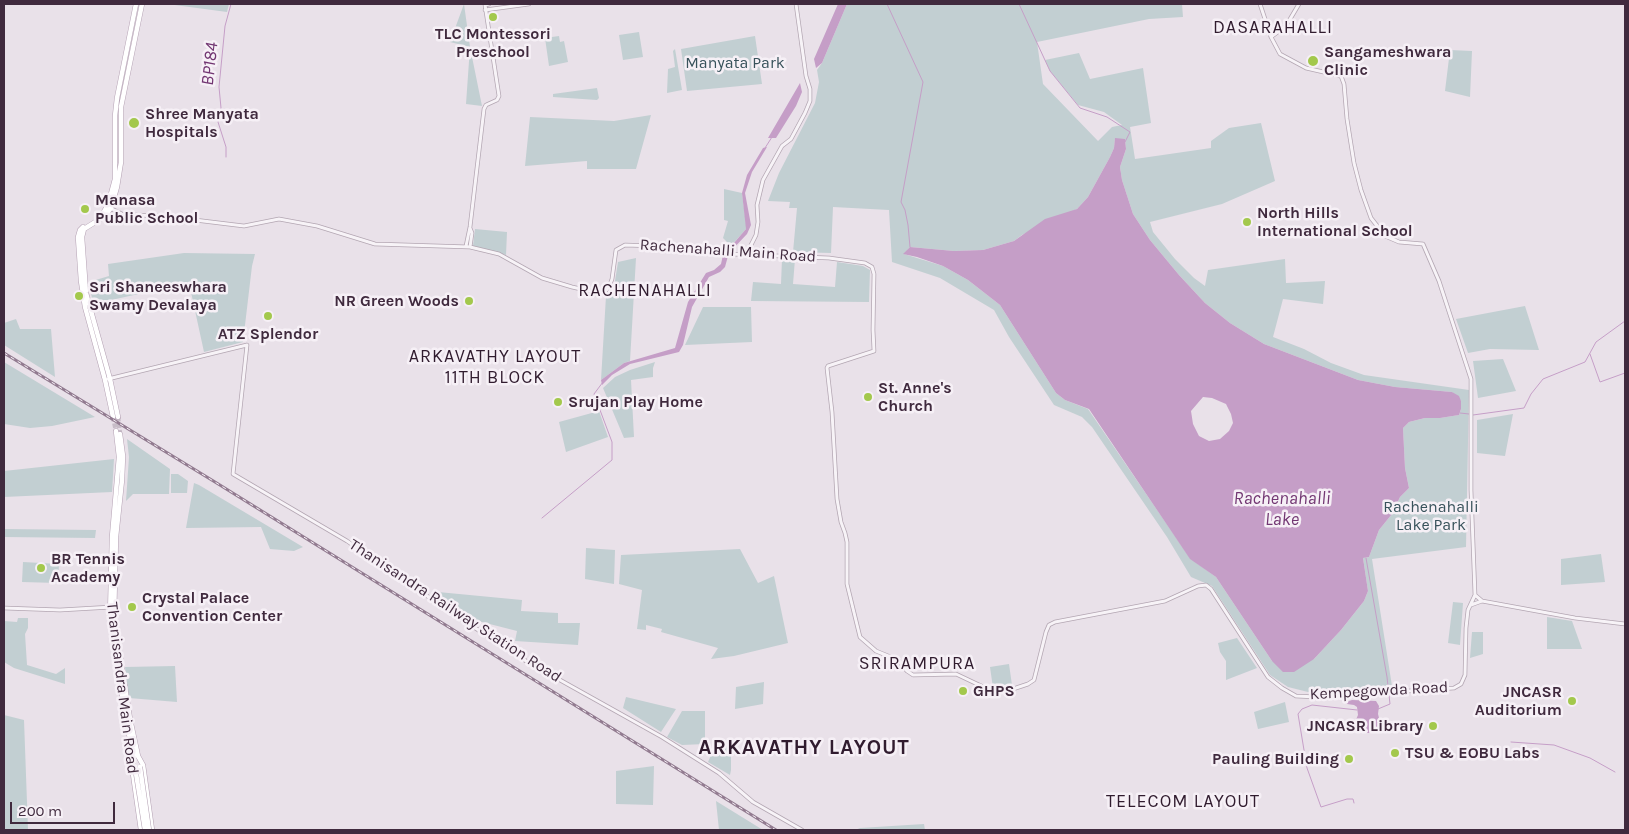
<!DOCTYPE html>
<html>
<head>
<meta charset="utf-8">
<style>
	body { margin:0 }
	#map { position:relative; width:1629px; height:834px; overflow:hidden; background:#e9e1e9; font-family:Karla,sans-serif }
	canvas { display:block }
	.frame { position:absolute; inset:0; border:5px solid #402a3e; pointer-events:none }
	.scale { position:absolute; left:10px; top:802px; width:105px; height:22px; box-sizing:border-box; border:2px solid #402a3e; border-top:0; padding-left:6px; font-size:15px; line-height:18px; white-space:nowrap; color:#402a3e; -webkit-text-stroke:4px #f6f0f6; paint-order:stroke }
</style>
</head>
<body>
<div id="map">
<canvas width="1629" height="834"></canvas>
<div class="frame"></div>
<div class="scale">200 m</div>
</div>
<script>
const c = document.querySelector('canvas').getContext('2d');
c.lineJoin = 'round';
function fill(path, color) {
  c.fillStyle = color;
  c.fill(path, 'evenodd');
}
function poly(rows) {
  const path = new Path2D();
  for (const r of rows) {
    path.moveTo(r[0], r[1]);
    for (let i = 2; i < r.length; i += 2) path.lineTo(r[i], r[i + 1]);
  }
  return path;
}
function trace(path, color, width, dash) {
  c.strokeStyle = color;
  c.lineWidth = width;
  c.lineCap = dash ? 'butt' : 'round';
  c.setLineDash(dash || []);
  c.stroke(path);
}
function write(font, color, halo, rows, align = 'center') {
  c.font = font + ' Karla,sans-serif';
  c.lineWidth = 5;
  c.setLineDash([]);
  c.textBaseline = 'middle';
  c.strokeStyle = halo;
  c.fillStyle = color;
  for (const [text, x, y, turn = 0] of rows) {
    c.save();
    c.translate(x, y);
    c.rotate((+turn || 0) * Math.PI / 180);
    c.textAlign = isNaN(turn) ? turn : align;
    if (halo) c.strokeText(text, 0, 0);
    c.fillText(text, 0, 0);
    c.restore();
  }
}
fill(poly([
	[167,4,229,4,227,12],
	[464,4,470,47,482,106,466,104,470,47,450,42,464,4,466,4],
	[847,4,1182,4,1183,17,1149,19,1037,42,1043,84,1098,141,1112,127,1122,125,1104,112,1078,105,1050,71,1045,60,1079,53,1090,79,1143,68,1151,123,1130,127,1135,159,1211,148,1211,141,1229,128,1261,123,1275,181,1222,204,1150,222,1153,232,1175,259,1194,278,1205,286,1208,270,1285,259,1286,283,1325,281,1323,304,1283,299,1273,337,1304,349,1331,363,1364,375,1469,390,1466,547,1372,559,1392,686,1308,692,1288,687,1270,675,1212,586,1191,577,1167,537,1092,427,1082,417,1054,405,1009,337,994,310,940,278,892,262,889,210,833,207,831,253,793,252,797,208,789,208,790,202,768,201,779,173,815,103,819,82,817,70,822,63],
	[1115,139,1125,139,1126,149,1120,167,1122,180,1133,214,1150,240,1179,275,1205,303,1230,323,1264,344,1358,380,1395,387,1452,392,1461,401,1461,409,1459,415,1440,418,1425,418,1409,422,1403,428,1405,468,1409,488,1400,497,1392,514,1379,530,1369,557,1363,558,1368,591,1364,601,1341,630,1314,659,1272,661,1216,577,1190,558,1088,409,1065,400,1056,393,1000,305,968,280,943,266,904,254,910,247,954,251,983,250,1014,241,1022,235,1077,209,1088,197,1110,157,1114,148],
	[639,32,643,57,623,60,619,35],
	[559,36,560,42,564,41,568,62,549,66,545,38],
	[755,36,762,84,687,91,681,49],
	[675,49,682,90,667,93,668,69,675,67,673,51],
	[1450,50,1472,51,1470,97,1445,91],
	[597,88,599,98,597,100,553,97,553,94],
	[651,115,636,169,587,169,587,161,525,166,530,117,614,121],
	[724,189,742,193,746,224,746,229,731,246,723,238,728,221,724,220],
	[475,229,507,232,506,255,473,246],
	[184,253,255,254,252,266,243,342,204,352,189,283,93,304,89,282,109,276,108,264],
	[636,258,630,361,624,363,601,380,606,296,614,287,618,262],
	[782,259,795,259,793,284,835,287,837,262,863,266,870,270,869,302,751,301,753,282,781,284],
	[1525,306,1539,350,1490,349,1468,353,1456,319],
	[703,307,751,307,752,342,685,345],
	[16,319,20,329,51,329,55,377,4,345,4,323],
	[1503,359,1516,391,1478,398,1473,361],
	[4,362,95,417,52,426,30,428,4,424],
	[655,362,653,368,653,377,631,380,634,437,624,438,603,388,615,377,630,370],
	[599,411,608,437,566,452,559,422],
	[1513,414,1505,456,1477,453,1477,420],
	[127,439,170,469,169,494,133,494,126,501,129,457],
	[114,459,112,492,4,497,4,471],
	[171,474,178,474,188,481,187,493,171,493],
	[194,483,199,485,303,547,294,551,270,549,261,527,186,528],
	[4,529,96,530,95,538,4,537],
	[586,548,615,550,614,584,585,579],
	[740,549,758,583,774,576,788,643,734,656,711,659,718,648,661,632,662,629,646,625,646,630,637,629,642,590,619,584,621,555],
	[1601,554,1605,582,1561,585,1561,559],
	[23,562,59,564,58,583,22,582],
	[438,592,522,600,521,611,558,613,558,623,580,623,578,645,515,641,517,631,474,620,438,598],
	[1453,602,1463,603,1460,645,1448,643],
	[1547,617,1572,621,1582,649,1547,649],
	[18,618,28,618,28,628,25,634,27,665,56,674,65,668,65,684,14,668,4,662,4,621,17,622],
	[1472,632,1483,632,1483,654,1470,658],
	[1237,638,1257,668,1226,680,1226,661,1220,652,1218,643],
	[1009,664,1012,685,993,688,990,667],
	[175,666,177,702,129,698,125,667],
	[764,682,763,704,735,709,736,687],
	[626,697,676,709,661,732,623,708],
	[1285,702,1289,722,1258,729,1254,712],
	[682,711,705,711,705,744,682,745,667,737],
	[4,715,24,720,28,830,4,830],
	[731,743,731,770,730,775,708,762,716,744],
	[654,766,653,805,616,804,616,771],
	[716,801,763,830,719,830],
	[924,824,925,830,855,830,860,828]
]), '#c2cfd2');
fill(poly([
	[838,4,847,4,822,63,816,68,814,59],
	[800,83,802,92,796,106,776,138,768,138],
	[1115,138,1125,139,1126,149,1120,167,1122,180,1133,214,1150,240,1179,275,1205,303,1230,323,1264,344,1358,380,1395,387,1452,392,1459,396,1461,401,1461,409,1459,415,1440,418,1425,418,1409,422,1403,428,1405,468,1409,488,1400,497,1392,514,1379,530,1369,557,1363,558,1368,591,1364,601,1341,630,1314,659,1294,672,1283,672,1272,661,1216,577,1190,559,1089,409,1065,400,1056,393,1000,305,968,280,943,266,917,257,903,254,910,247,954,251,983,250,1014,241,1045,219,1077,209,1088,197,1110,157,1114,148],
	[1203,397,1212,398,1226,404,1231,414,1233,423,1229,431,1220,439,1209,441,1199,436,1193,424,1191,411],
	[767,147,752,172,745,193,751,225,747,234,731,251,727,251,746,229,742,193,747,175,763,148],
	[723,255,728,256,725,267,720,272,709,277,692,307,683,345,679,352,630,364,612,375,602,385,601,380,624,363,675,348,688,302,706,273,714,270,721,264],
	[1352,700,1376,701,1379,706,1378,714,1380,722,1378,730,1373,733,1366,733,1355,724,1355,722,1358,715,1357,707,1354,705,1347,704,1346,702]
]), '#c59ec7');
trace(poly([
	[887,4,923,82,901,202,905,210,908,225,910,247],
	[1019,4,1050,71,1080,108,1107,117,1130,132,1125,142],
	[765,148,772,137],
	[226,157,226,147,218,122,221,108,219,87,225,26,231,4],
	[1590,354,1600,382,1625,373],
	[1460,413,1469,414],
	[1473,415,1524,408,1531,394,1543,379,1585,362,1596,342,1625,321],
	[542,518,612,460,612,442,594,394,603,382],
	[1366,558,1387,677,1390,704,1378,709],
	[1511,742,1554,745,1590,758,1615,772],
	[1354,803,1353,799,1347,799,1321,807,1307,768,1298,714,1302,709,1312,705,1357,710]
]), '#c59ec7', 1);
trace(poly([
	[113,417,116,431],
	[118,417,120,434]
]), '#c7bcc7', 4.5, [4.5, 2]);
const tertiary = poly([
	[1260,4,1271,37,1280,54,1306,68,1341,76,1344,84,1347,119,1354,163,1361,190,1371,218,1385,236,1399,242,1423,244,1439,281,1471,379,1471,490,1475,595,1482,601],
	[485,10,529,4],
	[1271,37,1286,26,1299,4],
	[110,208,122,214],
	[104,215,136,215,162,216,244,226,279,219,317,226,375,244,470,247,499,254,542,278,572,287,603,294,609,287,612,279,616,250,625,245,655,246,705,253,829,258,865,263,872,267,874,274,873,330,874,351,828,366,827,368,832,412,837,499,841,522,845,533,847,542,847,584,860,637,876,651,898,660,907,671,913,675,956,674,994,692,1016,688,1028,684,1034,680,1046,632,1049,625,1055,622,1165,601,1198,586,1206,585,1211,589,1268,677,1282,688,1296,696,1317,697,1454,688,1461,684,1465,675,1466,628,1468,610,1475,595],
	[470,228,472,233,470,247],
	[466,246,470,227,484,109,486,105,497,100,499,96,485,5,489,4],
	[746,255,756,235,758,222,757,205,763,180,782,146,791,139,805,113,810,101,810,89,806,76,796,4],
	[108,379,247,345,233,474,347,541,446,609,526,661,662,737,719,773,753,802,802,830],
	[1471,605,1482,601,1575,618,1625,624],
	[4,608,60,610,112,607]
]);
const primary = poly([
	[102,215,108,205,115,179,115,116,117,98,136,4],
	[83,227,80,230,78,237,81,281,85,307,105,380,113,417],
	[118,417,110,379,86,293,82,237,84,229,105,216,111,208,117,187,121,162,121,107,142,4],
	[116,431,119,457,112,537,110,617,126,720,134,757,132,767,141,830],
	[120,434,123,456,122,480,116,537,114,617,130,719,138,756,143,765,152,830]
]);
trace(tertiary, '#b3a6b2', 4.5);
trace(primary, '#b4a1b3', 5.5);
trace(tertiary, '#f7f3f7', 3);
trace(primary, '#fff', 4.5);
const rail = poly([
	[4,353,215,482,776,830]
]);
trace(rail, '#927b90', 3);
trace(rail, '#f6f0f6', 1, [4]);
const primaryBridge = poly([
	[135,767,145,830],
	[140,767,149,830]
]);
trace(primaryBridge, '#b4a1b3', 5.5, []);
trace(primaryBridge, '#fff', 4.5);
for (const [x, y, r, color] of [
	[493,17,5,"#a3c84c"],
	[1313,61,6,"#a3c84c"],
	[134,123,6,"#a3c84c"],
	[85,209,5,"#a3c84c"],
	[1247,222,5,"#a3c84c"],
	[79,296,5,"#a3c84c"],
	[469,301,5,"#a3c84c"],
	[268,316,5,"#a3c84c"],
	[868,397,5,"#a3c84c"],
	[558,402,5,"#a3c84c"],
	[41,568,5,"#a3c84c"],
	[132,607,5,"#a3c84c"],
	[963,691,5,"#a3c84c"],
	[1572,701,5,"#a3c84c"],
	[1433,726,5,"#a3c84c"],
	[1395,753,5,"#a3c84c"],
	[1349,759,5,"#a3c84c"]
]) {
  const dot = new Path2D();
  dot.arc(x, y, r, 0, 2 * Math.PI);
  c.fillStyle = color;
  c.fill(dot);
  trace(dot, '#f6f0f6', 2);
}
write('bold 16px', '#402a3e', '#f6f0f6', [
	["TLC Montessori",493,34,"center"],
	["Preschool",493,52,"center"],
	["Sangameshwara",1324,52],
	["Clinic",1324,70],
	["Shree Manyata",145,114],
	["Hospitals",145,132],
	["Manasa",95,200],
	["Public School",95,218],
	["North Hills",1257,213],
	["International School",1257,231],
	["Sri Shaneeswhara",89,287],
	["Swamy Devalaya",89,305],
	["NR Green Woods",459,301,"right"],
	["ATZ Splendor",268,334,"center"],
	["St. Anne's",878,388],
	["Church",878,406],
	["Srujan Play Home",568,402],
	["BR Tennis",51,559],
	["Academy",51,577],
	["Crystal Palace",142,598],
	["Convention Center",142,616],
	["GHPS",973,691],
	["JNCASR",1562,692,"right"],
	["Auditorium",1562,710,"right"],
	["JNCASR Library",1423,726,"right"],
	["TSU & EOBU Labs",1405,753],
	["Pauling Building",1339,759,"right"]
], 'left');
write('16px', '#38525b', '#f6f0f6', [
	["Manyata Park",735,63],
	["Rachenahalli",1431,507],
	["Lake Park",1431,525]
]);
write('16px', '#402a3e', '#f6f0f6', [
	["Rachenahalli Main Road",728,251,4],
	["Thanisandra Railway Station Road",455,611,33],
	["Thanisandra Main Road",122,688,83],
	["Kempegowda Road",1379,691,-3]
]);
c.letterSpacing = '1px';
write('18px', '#311c2f', '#f6f0f6', [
	["DASARAHALLI",1273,28],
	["RACHENAHALLI",645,291],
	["ARKAVATHY LAYOUT",495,357],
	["11TH BLOCK",495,378],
	["SRIRAMPURA",917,664],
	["TELECOM LAYOUT",1183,802]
]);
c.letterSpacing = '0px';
write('italic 18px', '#723672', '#f6f0f6', [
	["BP184",210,64,-84],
	["Rachenahalli",1282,499],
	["Lake",1282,520]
]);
c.letterSpacing = '1px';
write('bold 21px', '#311c2f', '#f6f0f6', [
	["ARKAVATHY LAYOUT",804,748]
]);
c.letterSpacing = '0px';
</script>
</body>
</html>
